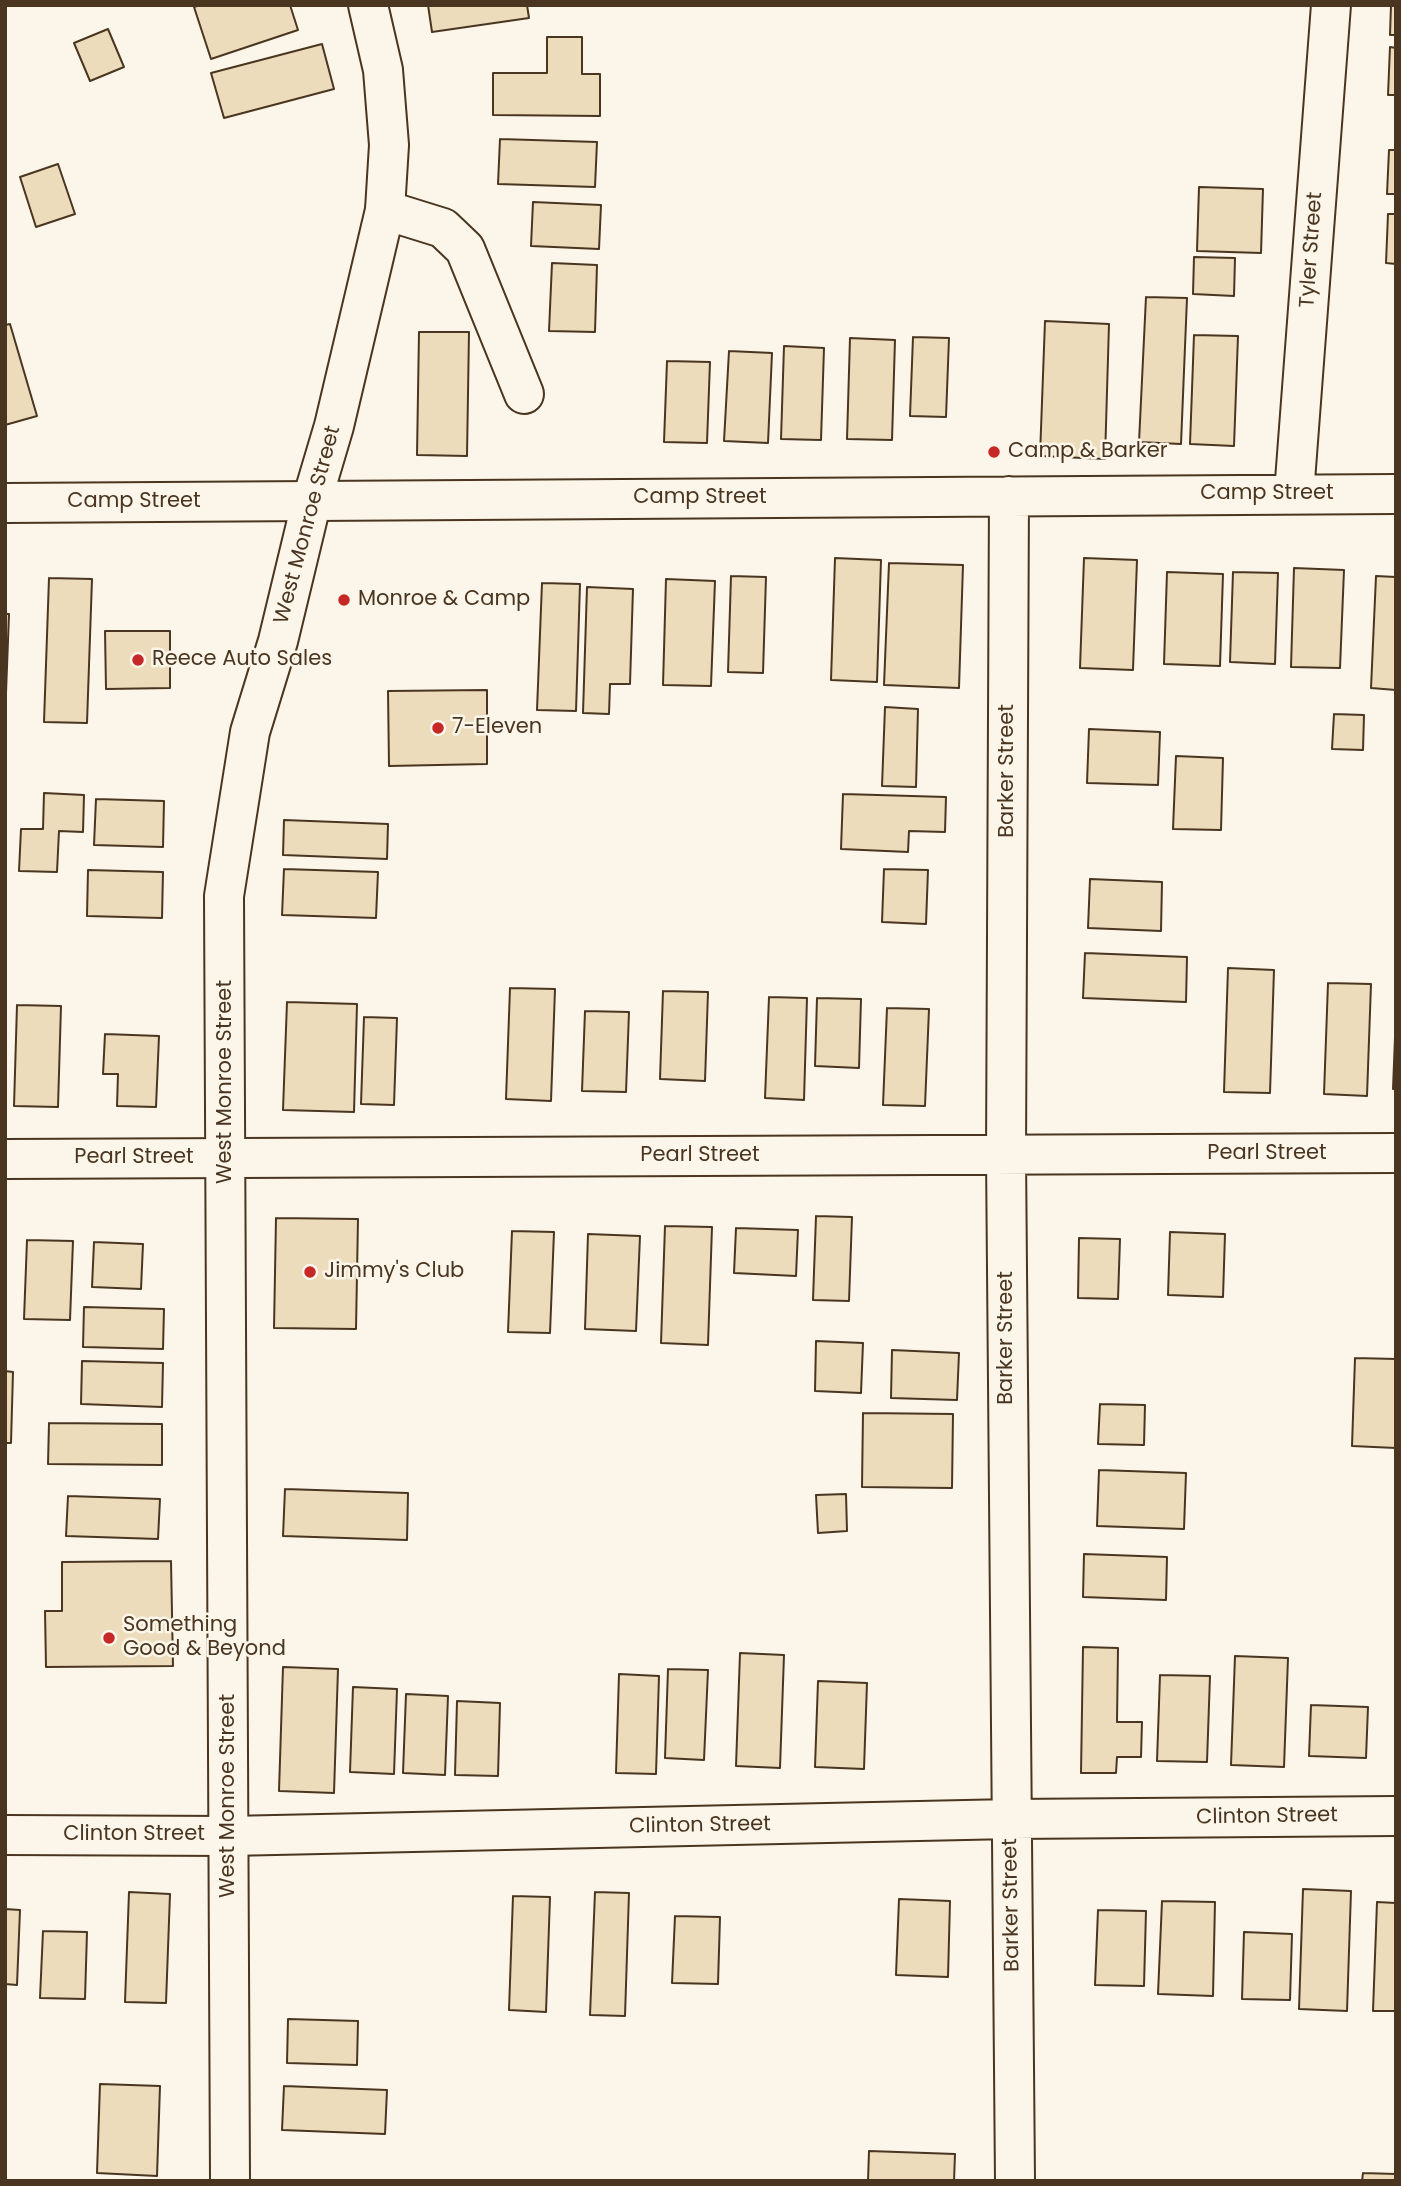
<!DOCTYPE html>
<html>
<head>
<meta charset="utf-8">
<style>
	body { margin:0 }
	#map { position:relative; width:1401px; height:2186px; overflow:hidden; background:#fbf6e9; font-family:Poppins,sans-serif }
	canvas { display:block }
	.frame { position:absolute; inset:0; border:7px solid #4a3520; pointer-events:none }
</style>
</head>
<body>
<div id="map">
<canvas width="1401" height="2186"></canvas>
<div class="frame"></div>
</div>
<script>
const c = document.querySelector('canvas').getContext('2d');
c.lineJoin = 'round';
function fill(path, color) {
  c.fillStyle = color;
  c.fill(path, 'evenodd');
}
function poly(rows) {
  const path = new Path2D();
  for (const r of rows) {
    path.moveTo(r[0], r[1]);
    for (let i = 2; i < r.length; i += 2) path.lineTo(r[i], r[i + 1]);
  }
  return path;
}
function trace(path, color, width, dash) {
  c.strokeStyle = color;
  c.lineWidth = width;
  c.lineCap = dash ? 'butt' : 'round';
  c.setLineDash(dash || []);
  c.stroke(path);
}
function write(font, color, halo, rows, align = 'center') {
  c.font = font + ' Poppins,sans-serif';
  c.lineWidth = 5;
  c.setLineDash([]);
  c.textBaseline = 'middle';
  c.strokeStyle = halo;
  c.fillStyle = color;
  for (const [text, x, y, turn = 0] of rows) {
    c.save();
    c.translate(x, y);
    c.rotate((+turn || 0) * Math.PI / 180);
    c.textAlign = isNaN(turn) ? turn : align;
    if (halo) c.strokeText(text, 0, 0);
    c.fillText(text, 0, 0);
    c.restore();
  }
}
const building = poly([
	[200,5,290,5,298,30,211,59,194,7,200,5],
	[428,5,527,5,529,18,432,32,428,5],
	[1391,5,1396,5,1396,35,1390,35,1391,5],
	[108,29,124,67,90,81,74,43,108,29],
	[547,37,582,37,582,74,600,74,600,116,493,115,493,73,547,73,547,37],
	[322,44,334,89,224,118,211,73,322,44],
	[1390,47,1396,48,1396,95,1388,95,1390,47],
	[500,139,597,142,595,187,498,184,500,139],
	[1389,150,1396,150,1396,194,1387,194,1389,150],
	[58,164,75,214,36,227,20,177,58,164],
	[1199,187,1263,189,1261,253,1197,251,1199,187],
	[533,202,601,205,599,249,531,246,533,202],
	[1388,214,1396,214,1396,264,1386,263,1388,214],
	[1194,257,1235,258,1234,296,1193,294,1194,257],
	[552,263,597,265,595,332,549,331,552,263],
	[1146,297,1187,298,1181,444,1139,442,1146,297],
	[1045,321,1109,324,1105,459,1040,456,1045,321],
	[10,324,37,416,5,425,5,325,10,324],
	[419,332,469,332,467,456,417,455,419,332],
	[1194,335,1238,336,1234,446,1190,444,1194,335],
	[913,337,949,338,946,417,910,416,913,337],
	[850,338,895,340,892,440,847,439,850,338],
	[784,346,824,348,821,440,781,439,784,346],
	[729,351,772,353,768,443,724,441,729,351],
	[667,361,710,362,707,443,664,442,667,361],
	[835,558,881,560,877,682,831,680,835,558],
	[1084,558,1137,560,1133,670,1080,668,1084,558],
	[889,563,963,565,959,688,884,685,889,563],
	[1294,568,1344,570,1340,668,1291,667,1294,568],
	[1167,572,1223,574,1220,666,1164,664,1167,572],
	[1233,572,1278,573,1275,664,1230,662,1233,572],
	[731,576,766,577,763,673,728,672,731,576],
	[1376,576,1396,577,1396,690,1371,688,1376,576],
	[49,578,92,579,87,723,44,722,49,578],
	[666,579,715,581,711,686,663,685,666,579],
	[542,583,580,584,576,711,537,710,542,583],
	[587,587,633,589,630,684,610,684,609,714,583,713,587,587],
	[5,614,9,614,6,693,5,693,5,614],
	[105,631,170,631,170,688,106,689,105,631],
	[487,690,487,764,389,766,388,691,487,690],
	[885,707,918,709,916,787,882,786,885,707],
	[1334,714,1364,715,1363,750,1332,749,1334,714],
	[1089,729,1160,732,1158,785,1087,783,1089,729],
	[1176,756,1223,758,1221,830,1173,829,1176,756],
	[44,793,84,795,83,832,59,831,57,872,19,871,21,829,43,829,44,793],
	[843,794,946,797,945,832,909,831,908,852,841,849,843,794],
	[96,799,164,801,163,847,94,845,96,799],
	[284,820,388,824,387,859,283,855,284,820],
	[284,869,378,872,376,918,282,915,284,869],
	[884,869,928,870,926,924,882,922,884,869],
	[88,870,163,872,162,918,87,916,88,870],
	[1090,879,1162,882,1161,931,1088,928,1090,879],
	[1085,953,1187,957,1186,1002,1083,998,1085,953],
	[1228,968,1274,970,1270,1093,1224,1092,1228,968],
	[1328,983,1371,984,1367,1096,1324,1094,1328,983],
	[510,988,555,989,551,1101,506,1099,510,988],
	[663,991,708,992,705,1081,660,1079,663,991],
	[769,997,807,998,804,1100,765,1098,769,997],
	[817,998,861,999,859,1068,815,1066,817,998],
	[287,1002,357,1004,354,1112,283,1110,287,1002],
	[17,1005,61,1006,58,1107,14,1106,17,1005],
	[887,1008,929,1009,925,1106,883,1105,887,1008],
	[585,1011,629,1012,626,1092,582,1091,585,1011],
	[1396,1012,1396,1089,1393,1089,1396,1012],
	[364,1017,397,1018,394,1105,361,1104,364,1017],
	[105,1034,159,1036,156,1107,117,1106,118,1074,103,1074,105,1034],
	[816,1216,852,1217,849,1301,813,1300,816,1216],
	[276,1218,358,1219,356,1329,274,1328,276,1218],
	[665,1226,712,1227,708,1345,661,1343,665,1226],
	[736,1228,798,1230,796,1276,734,1273,736,1228],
	[512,1231,554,1232,550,1333,508,1332,512,1231],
	[1170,1232,1225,1234,1223,1297,1168,1295,1170,1232],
	[588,1234,640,1236,636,1331,585,1329,588,1234],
	[1079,1238,1120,1239,1118,1299,1078,1298,1079,1238],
	[27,1240,73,1241,70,1320,24,1319,27,1240],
	[94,1242,143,1244,141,1289,92,1287,94,1242],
	[84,1307,164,1309,163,1349,83,1347,84,1307],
	[816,1341,863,1343,861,1393,815,1391,816,1341],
	[892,1350,959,1353,957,1400,891,1398,892,1350],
	[1355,1358,1396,1359,1396,1448,1352,1446,1355,1358],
	[82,1361,163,1363,162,1407,81,1404,82,1361],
	[5,1371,13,1372,11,1443,5,1443,5,1371],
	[1100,1404,1145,1405,1144,1445,1098,1444,1100,1404],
	[863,1413,953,1414,952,1488,862,1487,863,1413],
	[49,1423,162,1424,162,1465,48,1464,49,1423],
	[1099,1470,1186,1473,1184,1529,1097,1526,1099,1470],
	[285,1489,408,1493,407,1540,283,1536,285,1489],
	[846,1494,847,1531,818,1533,816,1495,846,1494],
	[68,1496,160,1499,158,1539,66,1536,68,1496],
	[1084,1554,1167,1557,1166,1600,1083,1597,1084,1554],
	[171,1561,173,1666,46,1667,45,1611,62,1611,62,1562,171,1561],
	[1083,1647,1118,1648,1117,1722,1142,1722,1141,1757,1117,1757,1116,1773,1081,1773,1083,1647],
	[740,1653,784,1655,780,1768,736,1766,740,1653],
	[1235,1656,1288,1658,1284,1767,1231,1765,1235,1656],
	[283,1667,338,1669,334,1793,279,1791,283,1667],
	[668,1669,708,1670,704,1760,665,1758,668,1669],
	[619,1674,659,1676,656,1774,616,1773,619,1674],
	[1160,1675,1210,1676,1207,1762,1157,1761,1160,1675],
	[818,1681,867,1683,864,1769,815,1767,818,1681],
	[353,1687,397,1689,394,1774,350,1772,353,1687],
	[406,1694,448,1696,445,1775,403,1773,406,1694],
	[457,1701,500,1703,498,1776,455,1775,457,1701],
	[1311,1705,1368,1707,1366,1758,1309,1756,1311,1705],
	[1303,1889,1351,1891,1347,2011,1299,2009,1303,1889],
	[129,1892,170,1894,166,2003,125,2002,129,1892],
	[595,1892,629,1893,625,2016,590,2015,595,1892],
	[513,1896,550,1897,546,2012,509,2010,513,1896],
	[899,1899,950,1901,948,1977,896,1975,899,1899],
	[1162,1901,1215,1902,1213,1996,1158,1994,1162,1901],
	[1377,1902,1396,1903,1396,2011,1373,2011,1377,1902],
	[5,1909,20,1910,17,1985,5,1984,5,1909],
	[1098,1910,1146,1911,1144,1986,1095,1985,1098,1910],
	[675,1916,720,1917,718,1984,672,1983,675,1916],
	[43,1931,87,1932,85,1999,40,1998,43,1931],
	[1244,1932,1292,1934,1290,2000,1242,1999,1244,1932],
	[288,2019,358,2021,357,2065,287,2063,288,2019],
	[100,2084,160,2086,157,2176,97,2173,100,2084],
	[284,2086,387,2090,385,2134,282,2130,284,2086],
	[869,2151,955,2154,954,2181,868,2181,869,2151],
	[1363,2173,1396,2174,1396,2181,1362,2181,1363,2173]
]);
fill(building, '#ecdcbc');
trace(building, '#4a3520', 2);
const minor = poly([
	[385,210,443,228,465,249,524,394],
	[1294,494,1331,5],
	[1009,496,1006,1155,1015,2181],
	[5,503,1396,494],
	[5,1159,1396,1153],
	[5,1835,229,1836,1011,1819,1396,1816]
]);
const major = poly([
	[230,2181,224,896,250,732,278,641,312,500,334,426,385,210,389,145,383,70,368,5]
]);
trace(minor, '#4a3520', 42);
trace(major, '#4a3520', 42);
trace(minor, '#fbf6e9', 38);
trace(major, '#fbf6e9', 38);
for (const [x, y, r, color] of [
	[994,452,7,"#c62828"],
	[344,600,7,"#c62828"],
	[138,660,7,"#c62828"],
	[438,728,7,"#c62828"],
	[310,1272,7,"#c62828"],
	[109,1638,7,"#c62828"]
]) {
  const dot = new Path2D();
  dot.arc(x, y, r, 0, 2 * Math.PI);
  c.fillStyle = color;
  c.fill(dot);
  trace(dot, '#fbf6e9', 2.5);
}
write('21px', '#4a3520', '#fbf6e9', [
	["Tyler Street",1312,250,-86],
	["Camp Street",1267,494],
	["Camp Street",700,498],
	["Camp Street",134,502],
	["West Monroe Street",308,525,-75],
	["Barker Street",1008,771,-90],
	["West Monroe Street",226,1082,-90],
	["Pearl Street",1267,1154],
	["Pearl Street",700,1156],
	["Pearl Street",134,1158],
	["Barker Street",1007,1338,-90],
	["West Monroe Street",229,1796,-90],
	["Clinton Street",1267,1817,-1],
	["Clinton Street",700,1826,-1],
	["Clinton Street",134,1835],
	["Barker Street",1012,1905,-91]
]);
write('21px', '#4a3520', '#fbf6e9', [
	["Camp & Barker",1008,452],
	["Monroe & Camp",358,600],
	["Reece Auto Sales",152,660],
	["7-Eleven",452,728],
	["Jimmy's Club",324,1272],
	["Something",123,1626],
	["Good & Beyond",123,1650]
], 'left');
</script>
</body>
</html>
